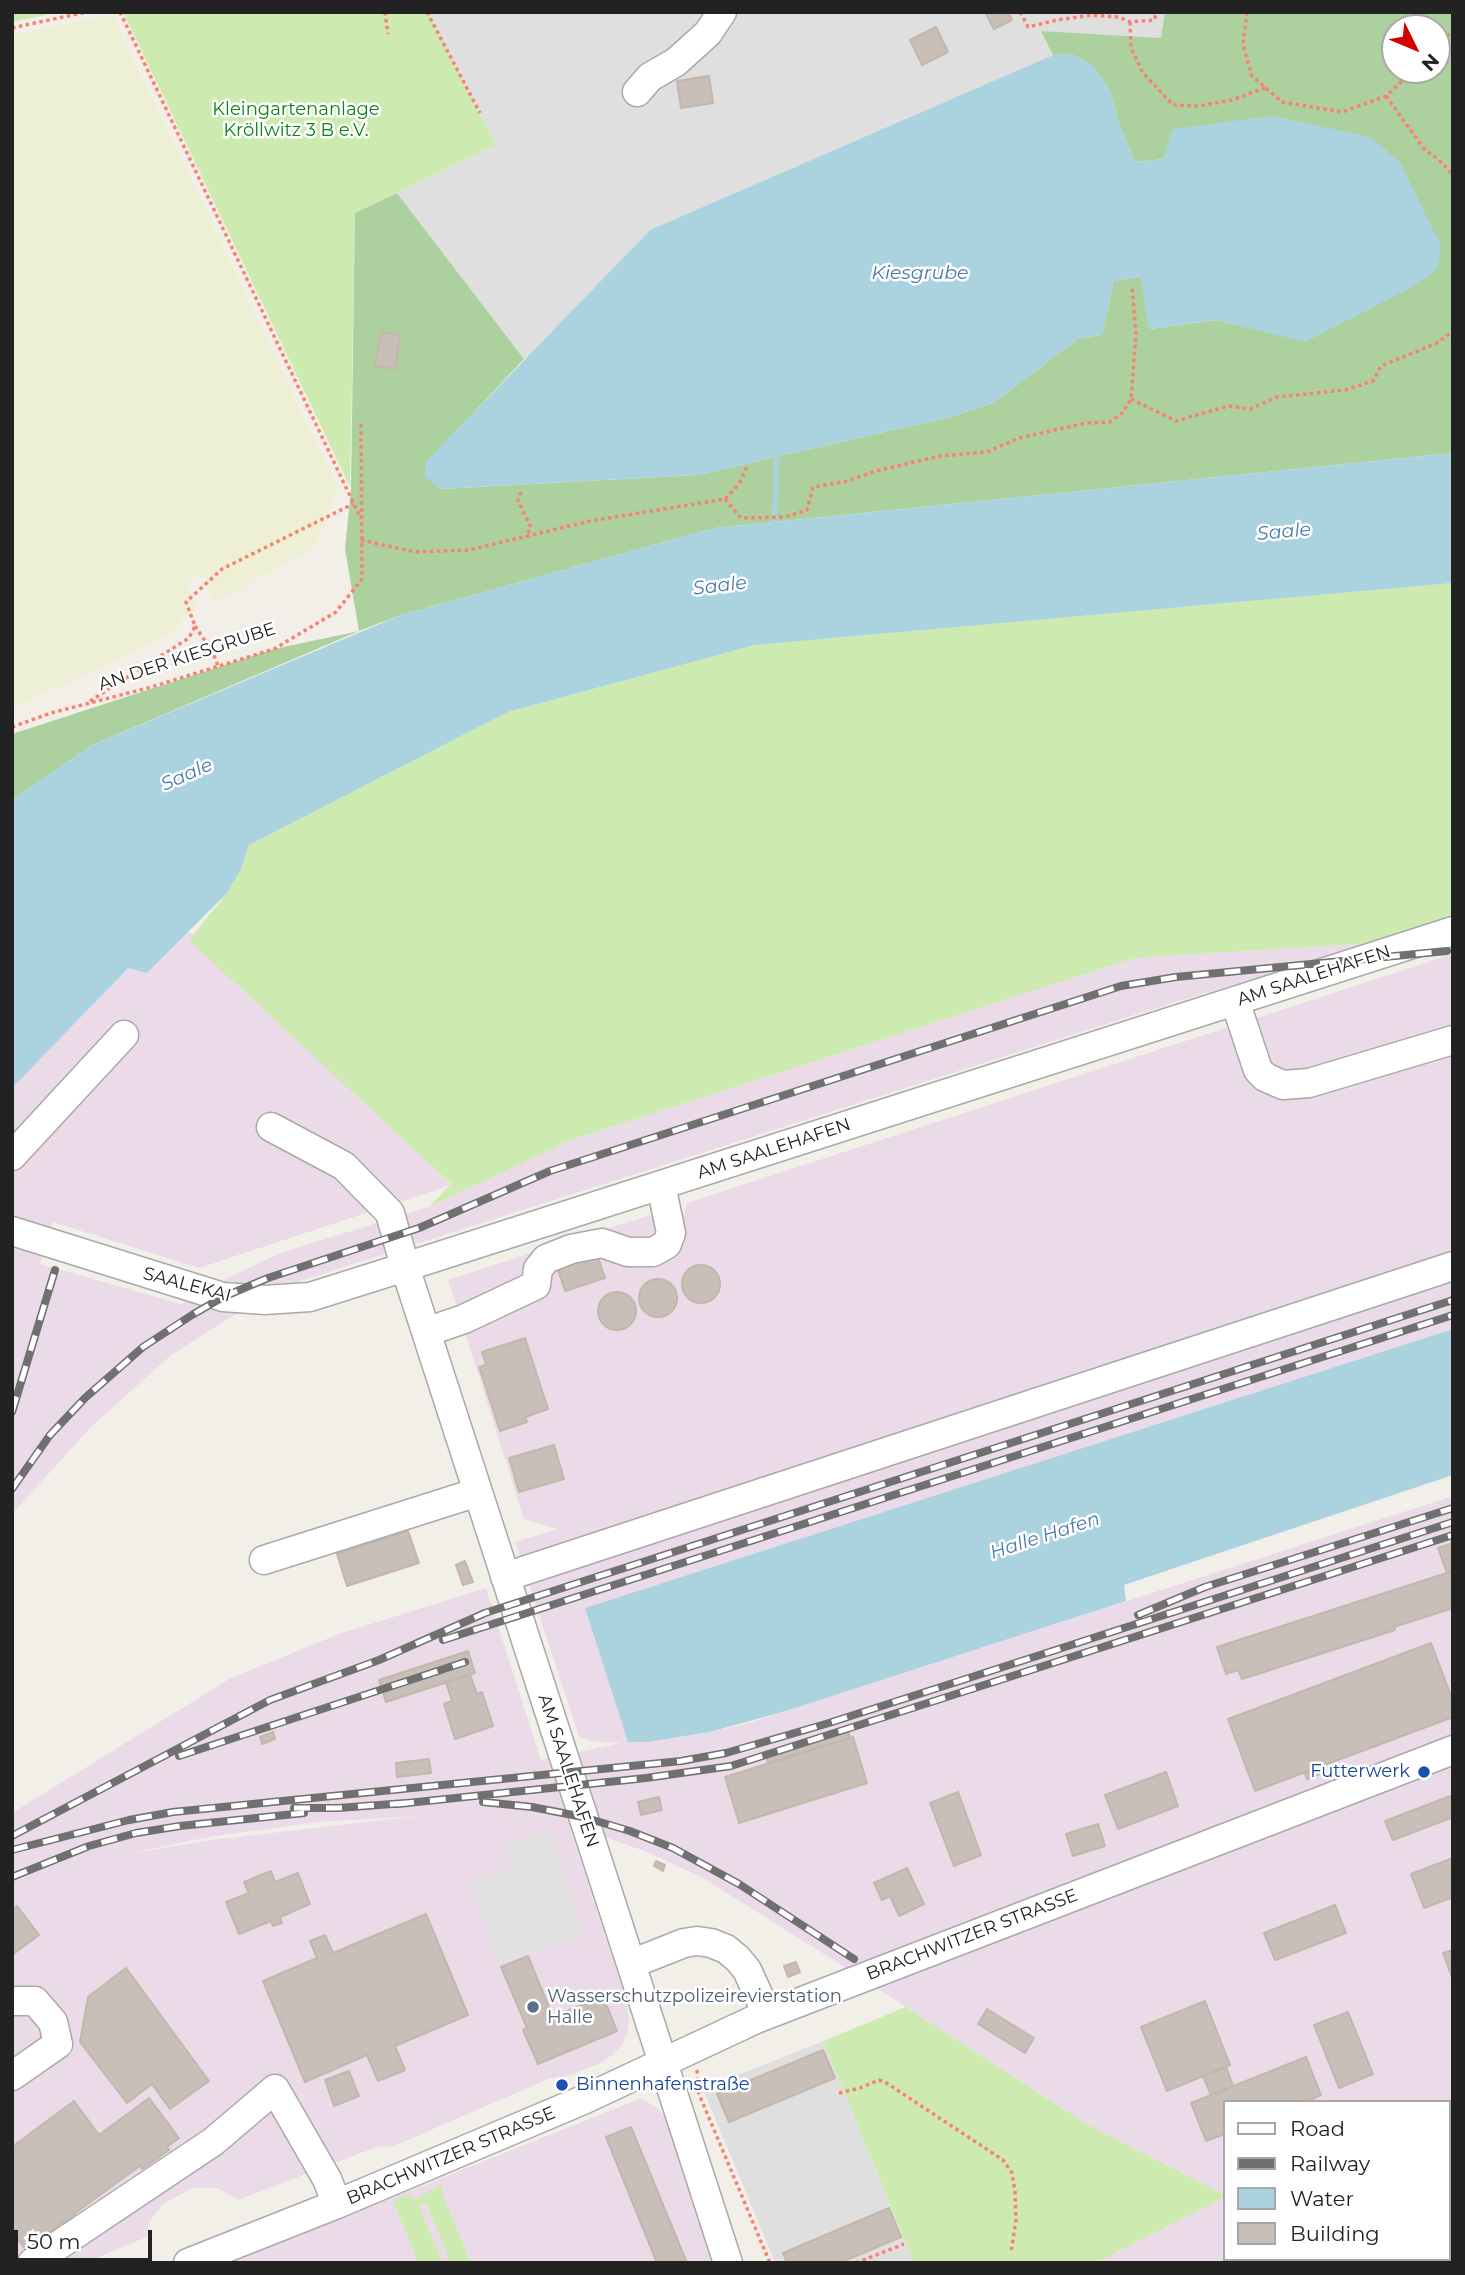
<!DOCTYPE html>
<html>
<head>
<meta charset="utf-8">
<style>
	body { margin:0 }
	#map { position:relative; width:1465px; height:2275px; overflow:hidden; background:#f2efe9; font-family:Montserrat,sans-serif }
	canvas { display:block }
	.frame { position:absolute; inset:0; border:14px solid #222; pointer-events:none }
	.legend { position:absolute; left:1223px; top:2100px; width:228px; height:161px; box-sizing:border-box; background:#fff; border:2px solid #a7a7a7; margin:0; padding:9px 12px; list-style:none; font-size:21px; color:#222 }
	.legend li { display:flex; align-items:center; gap:14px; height:35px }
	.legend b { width:35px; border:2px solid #a7a7a7 }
	.north { position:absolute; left:1381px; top:14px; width:70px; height:70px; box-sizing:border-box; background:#fff; border:2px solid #a7a7a7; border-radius:50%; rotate:133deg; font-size:19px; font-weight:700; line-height:28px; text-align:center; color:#222 }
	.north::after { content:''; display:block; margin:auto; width:24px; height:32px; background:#d40000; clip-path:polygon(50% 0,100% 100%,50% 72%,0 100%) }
	.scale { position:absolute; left:14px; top:2230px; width:138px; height:32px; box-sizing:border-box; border:4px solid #222; border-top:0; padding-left:9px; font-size:21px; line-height:24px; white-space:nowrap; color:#222; -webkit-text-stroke:5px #fff; paint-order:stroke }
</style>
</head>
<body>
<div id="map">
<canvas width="1465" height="2275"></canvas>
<div class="frame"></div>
<ul class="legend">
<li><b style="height:9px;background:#fff"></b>Road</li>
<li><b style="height:9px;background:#707070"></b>Railway</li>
<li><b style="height:19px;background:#aad3df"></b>Water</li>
<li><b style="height:19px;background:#c7bfb8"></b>Building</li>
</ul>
<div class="north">N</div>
<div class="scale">50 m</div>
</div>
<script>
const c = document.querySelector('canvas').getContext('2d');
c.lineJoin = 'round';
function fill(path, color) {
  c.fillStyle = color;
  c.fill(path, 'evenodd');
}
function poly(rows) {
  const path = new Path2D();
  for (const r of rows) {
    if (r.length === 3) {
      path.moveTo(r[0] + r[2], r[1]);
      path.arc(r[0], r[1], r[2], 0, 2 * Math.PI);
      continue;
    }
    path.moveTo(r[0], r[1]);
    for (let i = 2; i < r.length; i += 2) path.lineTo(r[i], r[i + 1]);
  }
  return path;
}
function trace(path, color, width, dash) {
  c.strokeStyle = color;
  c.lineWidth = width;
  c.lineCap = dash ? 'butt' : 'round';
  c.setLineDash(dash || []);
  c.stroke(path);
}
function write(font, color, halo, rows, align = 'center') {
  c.font = font + ' Montserrat,sans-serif';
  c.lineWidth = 5;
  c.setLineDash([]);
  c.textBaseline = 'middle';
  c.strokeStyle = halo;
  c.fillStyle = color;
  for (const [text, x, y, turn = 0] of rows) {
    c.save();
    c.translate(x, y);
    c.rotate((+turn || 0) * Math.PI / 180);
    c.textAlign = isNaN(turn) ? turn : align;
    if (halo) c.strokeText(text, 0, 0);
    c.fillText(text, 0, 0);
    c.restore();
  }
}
fill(poly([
	[428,12,1165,12,1162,39,1042,31,1053,55,650,230,525,360,397,193,496,145],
	[823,2041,914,2263,775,2263,703,2089]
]), '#e0dfdf');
fill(poly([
	[150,894,451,1185,199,1268,53,1222,40,1264,181,1304,226,1279,280,1253,429,1207,574,1139,1135,958,1374,943,1172,1003,300,1281,229,1318,170,1356,91,1427,12,1514,12,1038],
	[1453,954,1453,1329,586,1608,678,1738,742,1725,789,1710,1453,1496,1453,2263,1096,2263,1225,2197,1225,2259,1449,2259,1449,2102,1225,2102,1225,2195,1085,2123,843,1966,703,1878,647,1852,569,1824,625,1997,629,2018,627,2034,621,2046,611,2056,599,2064,567,2076,548,2079,392,2147,379,2146,238,2200,217,2188,192,2188,163,2204,150,2221,147,2237,84,2263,12,2263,12,1813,231,1678,339,1634,486,1588,541,1760,621,1743,590,1741,579,1736,515,1542,558,1529,524,1519,465,1332,460,1307,456,1304,448,1280,650,1215,657,1221,668,1218,685,1213,687,1203],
	[417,1816,211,1840,126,1854,209,1837,318,1822],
	[642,2098,661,2111,667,2120,715,2263,229,2263]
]), '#ebdbe8');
fill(poly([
	[112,14,337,486,315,546,215,603,202,575,186,583,197,611,182,619,175,632,12,709,12,35]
]), '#eef0d5');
fill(poly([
	[12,12,60,12,12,22],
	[132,12,428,12,496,145,355,213,350,487,124,14],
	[1453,583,1453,918,1374,943,1135,958,574,1139,429,1207,451,1184,189,940,227,893,241,869,249,845,508,712,755,645],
	[906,2007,1085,2123,1225,2195,1225,2197,1096,2263,914,2263,823,2041],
	[441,2185,443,2196,471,2263,451,2263,426,2203,419,2207,443,2263,419,2263,393,2201,408,2194,413,2200]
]), '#cdebb0');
fill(poly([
	[1165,12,1453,12,1453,453,715,528,401,615,359,631,90,746,12,800,12,734,274,649,359,631,345,549,351,489,355,213,397,193,524,359,426,463,441,489,697,475,954,416,993,403,1079,338,1102,335,1114,281,1141,277,1150,329,1216,320,1305,341,1163,159,1135,162,1119,124,1110,90,1093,66,1071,54,1053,55,1041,31,1161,38],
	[1395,28,1437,28,1437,70,1395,70]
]), '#add19e');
fill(poly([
	[551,1830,584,1936,497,1964,471,1880,512,1868,505,1844]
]), '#e2e2e2');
fill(poly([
	[1071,54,1093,66,1110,90,1119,124,1135,162,1163,159,1173,129,1272,116,1370,137,1400,162,1441,246,1438,267,1420,283,1305,342,1216,320,1149,329,1141,277,1114,281,1102,335,1079,338,993,403,954,416,697,475,441,489,425,477,425,463,650,230,1053,55],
	[1453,453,1453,583,755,645,508,712,249,845,241,869,227,893,147,973,128,968,12,1088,12,800,90,746,401,615,715,528],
	[1453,1329,1453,1475,1124,1585,1126,1601,789,1710,710,1732,648,1742,628,1742,585,1608]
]), '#aad3df');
trace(poly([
	[774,528,777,457]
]), '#aad3df', 5);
const building = poly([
	[985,12,1008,12,1012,20,994,29,985,12],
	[936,27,948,52,922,65,910,40,936,27],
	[709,76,713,103,681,108,677,81,709,76],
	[381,332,400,335,395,369,375,366,381,332],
	[595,1248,605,1278,565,1291,555,1260,595,1248],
	[701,1284,19],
	[658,1298,19],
	[617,1311,19],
	[525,1338,548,1409,525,1417,527,1422,500,1431,479,1367,486,1365,482,1352,525,1338],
	[554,1445,564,1479,519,1492,509,1458,554,1445],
	[408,1531,419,1563,347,1586,337,1554,408,1531],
	[1453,1543,1453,1571,1447,1573,1438,1548,1453,1543],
	[465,1561,473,1582,463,1585,456,1565,465,1561],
	[1453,1571,1453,1608,1394,1627,1395,1630,1242,1679,1238,1670,1226,1674,1217,1647,1453,1571],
	[1431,1643,1453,1701,1453,1717,1255,1791,1228,1719,1431,1643],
	[468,1651,475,1673,386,1702,379,1680,468,1651],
	[470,1674,477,1694,482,1692,493,1726,455,1739,444,1704,452,1701,446,1683,470,1674],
	[847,1727,850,1738,768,1763,765,1753,847,1727],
	[273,1732,275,1739,262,1744,260,1737,273,1732],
	[853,1737,867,1783,739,1823,725,1777,853,1737],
	[429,1759,431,1773,397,1777,396,1763,429,1759],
	[1318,1769,1319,1774,1307,1779,1305,1774,1318,1769],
	[1166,1772,1178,1806,1118,1829,1105,1795,1166,1772],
	[958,1792,981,1855,954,1866,930,1803,958,1792],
	[1453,1795,1453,1817,1393,1840,1385,1821,1453,1795],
	[659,1797,662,1810,641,1815,638,1802,659,1797],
	[1098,1824,1105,1846,1073,1856,1066,1834,1098,1824],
	[1453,1858,1453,1897,1424,1908,1411,1874,1453,1858],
	[656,1861,665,1865,663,1871,654,1866,656,1861],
	[907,1868,924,1904,899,1916,890,1896,882,1900,874,1883,907,1868],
	[271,1871,275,1882,298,1873,310,1904,280,1917,282,1923,273,1926,271,1921,239,1934,226,1902,249,1893,244,1882,271,1871],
	[1335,1905,1346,1933,1275,1960,1264,1933,1335,1905],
	[17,1906,39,1935,12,1955,12,1910,17,1906],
	[426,1914,468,2015,395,2046,405,2070,378,2081,367,2055,305,2082,263,1981,317,1958,310,1941,325,1935,333,1953,426,1914],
	[1453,1950,1453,1980,1443,1953,1453,1950],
	[528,1956,553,2017,603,1996,617,2031,538,2064,523,2030,527,2028,501,1967,528,1956],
	[796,1962,800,1972,788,1977,784,1966,796,1962],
	[126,1968,209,2081,170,2109,152,2084,127,2103,80,2042,88,1997,126,1968],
	[1205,2001,1230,2065,1167,2091,1141,2027,1205,2001],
	[987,2009,1034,2038,1025,2053,978,2024,987,2009],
	[1348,2012,1373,2074,1339,2088,1314,2025,1348,2012],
	[823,2050,835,2078,729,2122,717,2094,823,2050],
	[1306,2057,1321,2095,1305,2102,1225,2102,1225,2134,1206,2141,1191,2103,1306,2057],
	[1226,2067,1233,2086,1211,2095,1203,2076,1226,2067],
	[349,2071,359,2096,334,2106,325,2080,349,2071],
	[149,2098,179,2138,167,2147,169,2150,142,2169,141,2165,74,2214,76,2217,66,2225,63,2222,26,2250,12,2232,12,2147,74,2101,99,2135,149,2098],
	[631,2127,687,2263,657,2263,606,2137,631,2127],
	[889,2208,901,2237,839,2263,787,2263,783,2253,889,2208],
	[1245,2259,1328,2259,1329,2263,1232,2263,1245,2259]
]);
fill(building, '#c7bfb8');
trace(building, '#c4b6ab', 2);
const minor = poly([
	[637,92,650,77,676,62,708,33,722,12],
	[1235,1001,1258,1070,1265,1077,1283,1085,1309,1083,1453,1040],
	[12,1156,124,1035],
	[12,1231,223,1297,265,1300,310,1297,405,1267,390,1213,344,1166,271,1127],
	[426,1332,464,1319,536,1285,538,1269,546,1259,571,1249,602,1243,628,1252,653,1252,667,1244,671,1233,661,1185],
	[264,1560,478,1492],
	[505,1577,1453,1266],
	[631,1964,684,1943,697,1941,711,1943,726,1949,738,1959,747,1970,767,2014],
	[12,2001,35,2001,53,2022,58,2044,12,2076],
	[32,2263,214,2141,275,2089,327,2179,337,2204],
	[188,2263,337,2204,583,2100,756,2019,1453,1750],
	[728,2263,405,1267,1453,931]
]);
trace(minor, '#a9a9a9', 31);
trace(poly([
	[120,12,361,519],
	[385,12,388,34],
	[427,12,480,113],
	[1020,12,1028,27,1057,20,1092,15,1119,17,1130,22,1154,20,1157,12],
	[1247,12,1243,45,1252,76,1282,102,1342,112,1386,96,1414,70],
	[1130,22,1131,48,1143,73,1173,105,1199,106,1232,100,1265,88],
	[12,28,86,12],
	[1437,46,1453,30],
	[1386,96,1425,150,1438,159,1453,175],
	[1131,399,1176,421,1228,406,1250,409,1277,397,1345,390,1373,381,1381,366,1437,343,1453,331],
	[521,492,518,501,531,527,526,537],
	[725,499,741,518,785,517,807,510,813,487,848,481,876,471,940,456,987,452,1019,438,1086,423,1110,422,1122,413,1131,399,1136,334,1132,286],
	[361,540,415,552,469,550,590,521,725,499,739,484,748,465],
	[195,626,213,653,218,666],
	[90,701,189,638,195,626,186,602,222,569,353,504],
	[12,727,51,713,148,688,274,649,336,612,362,579,361,422],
	[697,2070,699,2094,770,2263],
	[839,2093,860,2088,879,2080,885,2082,1003,2160,1012,2173,1015,2191,1016,2220,1011,2253],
	[856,2263,904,2244]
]), '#fa8072', 3.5, [3.5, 3.5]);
trace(minor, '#fff', 28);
const rail = poly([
	[12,1412,55,1270],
	[12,1489,50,1435,85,1398,143,1347,192,1315,223,1297,268,1278,419,1228,550,1171,1121,986,1176,977,1447,951],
	[1138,1615,1205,1587,1453,1508],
	[443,1640,1453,1315],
	[179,1756,465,1662],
	[483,1802,532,1807,583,1817,630,1831,673,1848,739,1884,854,1959],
	[398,1804,646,1778,731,1766,1453,1535],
	[294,1808,338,1808,406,1803],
	[12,1836,270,1700,379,1660,485,1613,1453,1300],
	[12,1850,129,1820,173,1812,681,1761,726,1753,829,1723,1453,1522],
	[12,1877,89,1846,136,1833,180,1826,304,1813]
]);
trace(rail, '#707070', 8);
trace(rail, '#fff', 5, [16]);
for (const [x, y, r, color] of [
	[1424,1772,7,"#1a4fb4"],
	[533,2007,7,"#5c6f8a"],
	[562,2085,7,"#1a4fb4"]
]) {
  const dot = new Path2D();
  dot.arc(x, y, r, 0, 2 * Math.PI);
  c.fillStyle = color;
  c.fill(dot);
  trace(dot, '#fff', 2.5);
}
write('18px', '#0c8416', '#fff', [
	["Kleingartenanlage",296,110],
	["Kröllwitz 3 B e.V.",296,131]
]);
write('18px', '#222', '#fff', [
	["AN DER KIESGRUBE",187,657,-18],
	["AM SAALEHAFEN",1314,976,-18],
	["AM SAALEHAFEN",774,1149,-18],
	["SAALEKAI",187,1285,15],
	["AM SAALEHAFEN",568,1771,72],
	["BRACHWITZER STRASSE",972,1935,-21],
	["BRACHWITZER STRASSE",451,2156,-23]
]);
write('18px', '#164399', '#fff', [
	["Futterwerk",1410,1772],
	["Binnenhafenstraße",576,2085,"left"]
], 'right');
write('18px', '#4e5e75', '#fff', [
	["Wasserschutzpolizeirevierstation",547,1997],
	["Halle",547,2018]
], 'left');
write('italic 19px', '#4a7aab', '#fff', [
	["Kiesgrube",920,273],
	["Saale",1284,532,-5],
	["Saale",720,586,-7],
	["Saale",187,775,-24],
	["Halle Hafen",1045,1536,-18]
]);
</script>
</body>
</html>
